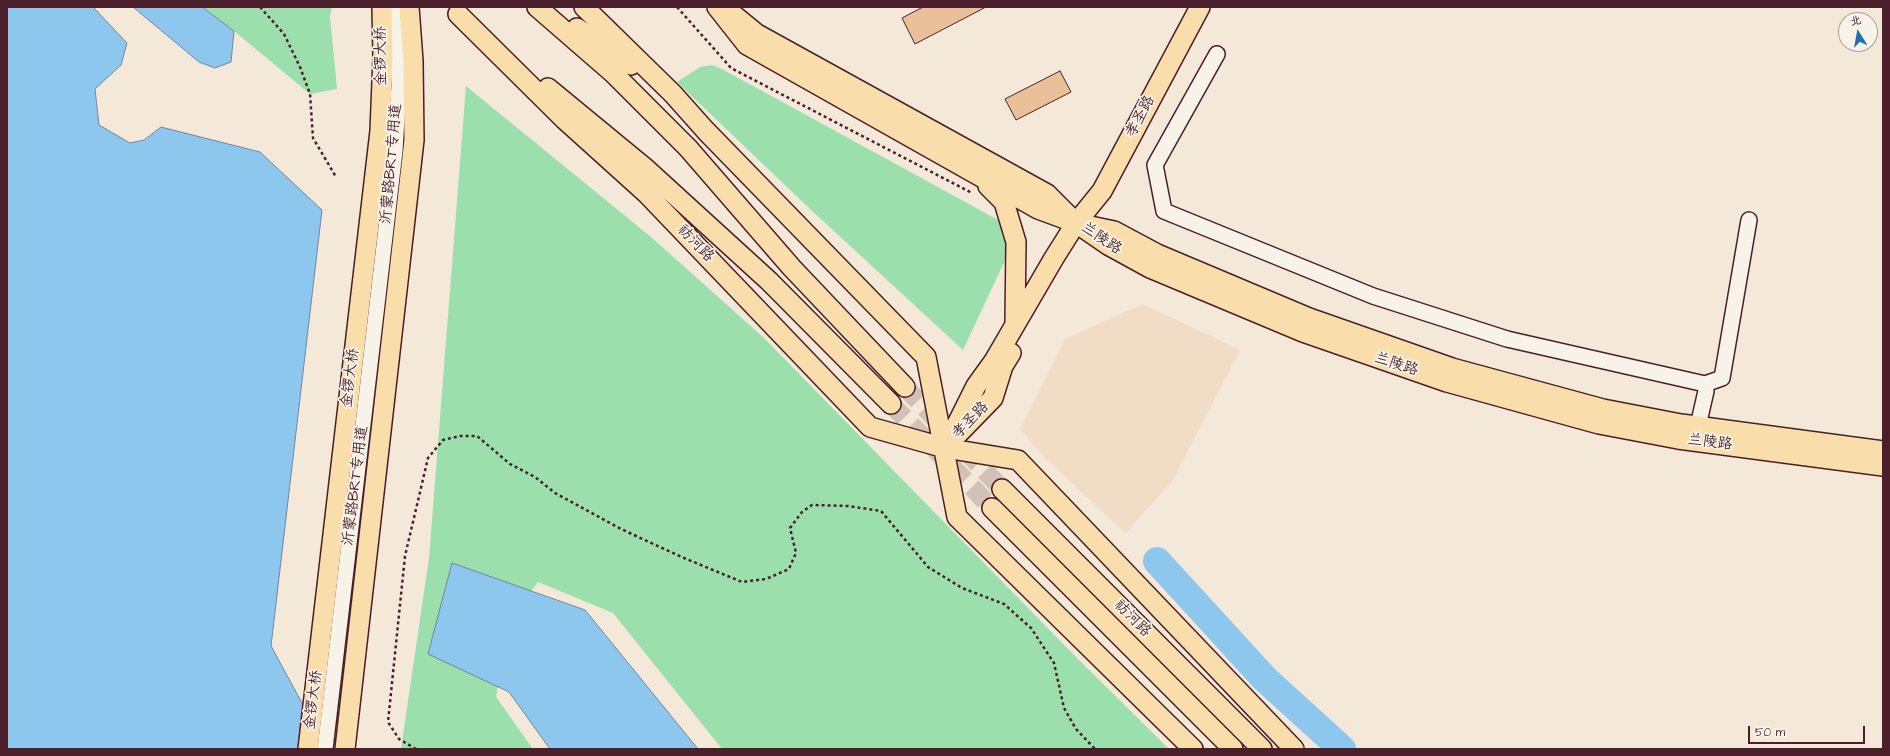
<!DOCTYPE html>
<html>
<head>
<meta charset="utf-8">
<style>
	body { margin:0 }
	#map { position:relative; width:1890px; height:756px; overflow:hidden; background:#f4e9d8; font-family:"Architects Daughter","LXGW WenKai TC",sans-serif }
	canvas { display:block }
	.frame { position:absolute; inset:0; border:8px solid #4a1f2b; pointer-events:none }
	.north { position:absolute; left:1838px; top:12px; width:40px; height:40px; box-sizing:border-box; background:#f7f3e8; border:1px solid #b29e9c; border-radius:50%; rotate:349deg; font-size:11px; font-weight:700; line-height:16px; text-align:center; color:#4a1f2b }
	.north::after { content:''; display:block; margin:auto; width:14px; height:18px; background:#1f6fb2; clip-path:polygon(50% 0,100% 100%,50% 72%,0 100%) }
	.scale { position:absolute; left:1748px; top:726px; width:117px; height:18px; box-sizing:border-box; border:2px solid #4a1f2b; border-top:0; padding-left:5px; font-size:12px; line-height:14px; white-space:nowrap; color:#4a1f2b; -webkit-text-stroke:3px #f7f3e8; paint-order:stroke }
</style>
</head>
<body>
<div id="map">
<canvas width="1890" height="756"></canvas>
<div class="frame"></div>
<div class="north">北</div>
<div class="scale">50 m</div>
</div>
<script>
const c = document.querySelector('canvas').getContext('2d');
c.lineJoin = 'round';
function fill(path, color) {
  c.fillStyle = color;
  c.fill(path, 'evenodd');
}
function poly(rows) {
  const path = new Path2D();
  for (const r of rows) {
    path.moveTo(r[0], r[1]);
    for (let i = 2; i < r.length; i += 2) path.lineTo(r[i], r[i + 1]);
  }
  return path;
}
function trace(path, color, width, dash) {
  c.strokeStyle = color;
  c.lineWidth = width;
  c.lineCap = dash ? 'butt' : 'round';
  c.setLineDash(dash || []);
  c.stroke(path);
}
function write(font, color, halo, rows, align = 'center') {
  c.font = font + ' "Architects Daughter","LXGW WenKai TC",sans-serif';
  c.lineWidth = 3.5;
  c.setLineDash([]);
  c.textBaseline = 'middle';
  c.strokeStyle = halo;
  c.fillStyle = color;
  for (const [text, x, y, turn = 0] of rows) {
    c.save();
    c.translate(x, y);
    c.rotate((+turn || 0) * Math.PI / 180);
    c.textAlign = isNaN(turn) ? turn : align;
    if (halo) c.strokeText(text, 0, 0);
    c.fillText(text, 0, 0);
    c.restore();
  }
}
fill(poly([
	[1143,304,1240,350,1172,482,1125,533,1042,455,1020,429,1065,339]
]), '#f1ddc5');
fill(poly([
	[202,7,332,7,330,16,337,89,310,94,234,31],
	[712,65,722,69,1000,221,1007,238,1008,254,963,350,810,209,677,82,700,67],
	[466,86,651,237,763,337,1076,657,1169,749,722,749,613,613,538,582,509,620,496,697,533,749,401,749,429,558]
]), '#9bdfac');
const water = poly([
	[7,7,93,7,127,43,121,65,95,89,99,125,130,143,144,140,161,127,260,152,322,210,271,646,327,749,7,749,7,7],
	[133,7,202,7,234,31,231,62,215,68,199,62,133,7],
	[452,563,585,610,698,749,550,749,509,692,428,654,452,563]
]);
fill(water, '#8ec7ed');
trace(water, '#73849f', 1);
trace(poly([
	[1157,561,1264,678,1342,749]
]), '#8ec7ed', 28);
const building = poly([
	[923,7,986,7,915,44,902,18,923,7],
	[1060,71,1071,92,1016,120,1005,99,1060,71]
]);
fill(building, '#eac09a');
trace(building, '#4a1f2b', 1);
trace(poly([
	[905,387,1002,489],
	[891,404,992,508]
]), '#d2c1b5', 19, [19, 10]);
const minor = poly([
	[1217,54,1155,165,1164,211,1373,296,1507,339,1705,384,1706,391,1698,426],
	[1705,384,1722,378,1749,220],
	[325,749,395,151,399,85,396,7]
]);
const major = poly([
	[537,7,613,73,688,148,792,268,905,387],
	[584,7,673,94,706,131,926,357,957,517,1193,749],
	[717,7,747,45,1038,209,1076,223,1114,231,1157,254,1309,318,1452,368,1603,409,1681,424,1883,451],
	[458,14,564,119,646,193,870,427,945,448,1018,460,1294,749],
	[735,16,757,34,1047,194,1076,223,1108,245,1150,268,1303,332,1447,382,1599,424,1678,439,1883,466],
	[577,28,631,65],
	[548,88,644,167,769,281,891,404],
	[988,186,1004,202,1016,242,1015,323],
	[958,434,993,398,1003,366,1011,353],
	[945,448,976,386,994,361,1054,258,1076,223,1102,191,1200,7],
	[1002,489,1262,749],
	[992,508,1233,749],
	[308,749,380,131,383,57,382,7],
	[345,749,414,140,413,61,409,7]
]);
trace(minor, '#4a1f2b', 18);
trace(major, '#4a1f2b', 22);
trace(poly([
	[260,7,284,34,300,67,310,94,313,138,336,177],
	[677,7,731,68,972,193],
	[416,749,399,739,388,722,405,556,428,458,443,440,460,436,477,436,510,464,535,477,555,493,621,529,684,558,742,582,766,579,789,569,796,553,790,528,802,512,812,505,848,506,881,511,928,567,962,588,1004,604,1031,628,1054,663,1064,708,1076,729,1095,749]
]), '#4a1f2b', 2.5, [3, 3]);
trace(minor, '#f7f3e8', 15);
trace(major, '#f9deab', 19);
write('15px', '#4a1f2b', '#f7f3e8', [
	["金锣大桥",382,56,-90],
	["孝圣路",1141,117,-62],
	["沂蒙路BRT专用道",392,164,-85],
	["兰陵路",1101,239,34],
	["祊河路",695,244,46],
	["兰陵路",1396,365,18],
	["金锣大桥",351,378,-83],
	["孝圣路",971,421,-46],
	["兰陵路",1710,443,7],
	["沂蒙路BRT专用道",356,486,-83],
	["祊河路",1132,619,45],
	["金锣大桥",314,700,-83]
]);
</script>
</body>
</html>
